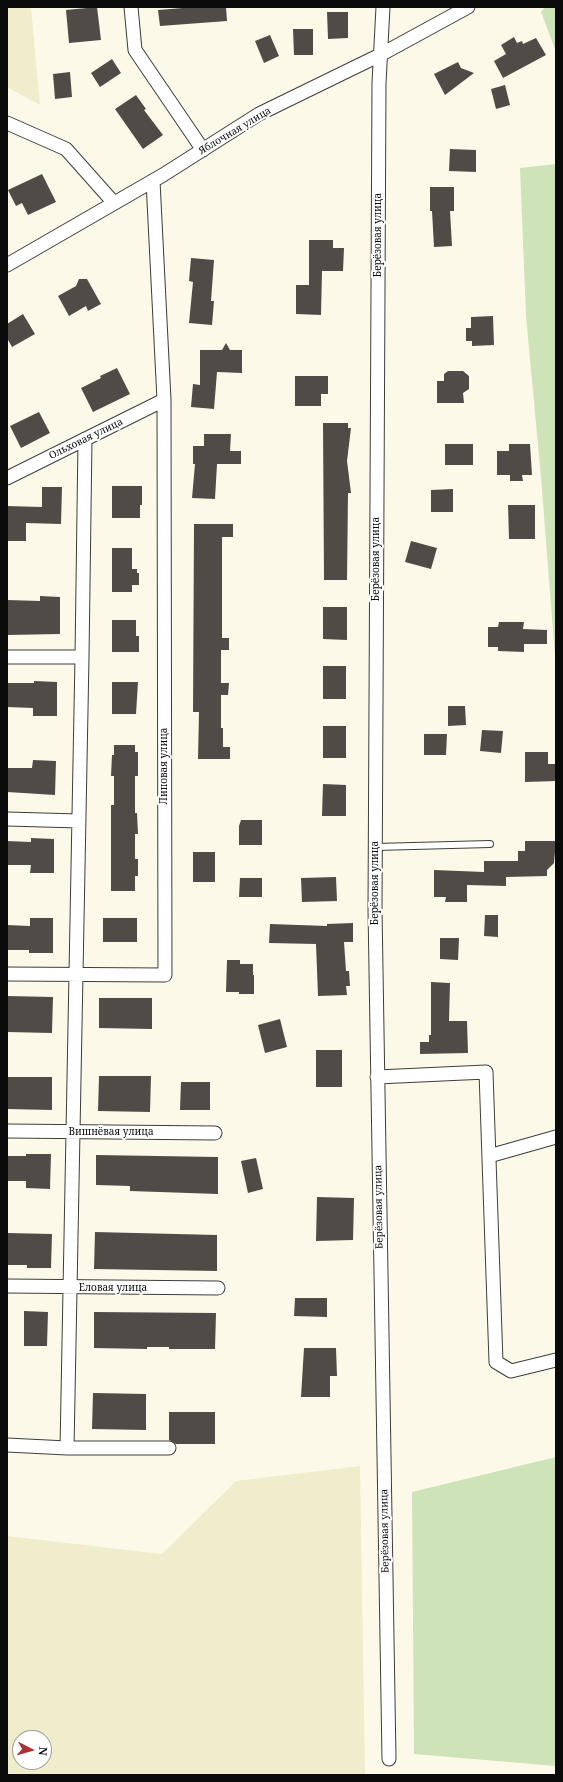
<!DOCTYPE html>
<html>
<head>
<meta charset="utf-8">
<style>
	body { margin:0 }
	#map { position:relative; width:563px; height:1782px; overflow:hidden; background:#fdf9e9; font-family:"Noto Serif",serif }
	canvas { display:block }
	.frame { position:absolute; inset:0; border:8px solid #0a0a0a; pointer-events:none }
	.north { position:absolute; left:12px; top:1730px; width:40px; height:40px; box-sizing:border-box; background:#fff; border:1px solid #9d9d9d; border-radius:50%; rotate:96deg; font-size:11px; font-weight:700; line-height:16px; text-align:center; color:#0a0a0a }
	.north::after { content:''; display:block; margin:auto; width:14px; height:18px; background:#ab3137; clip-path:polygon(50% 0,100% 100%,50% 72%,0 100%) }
</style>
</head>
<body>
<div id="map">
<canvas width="563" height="1782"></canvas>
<div class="frame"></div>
<div class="north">N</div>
</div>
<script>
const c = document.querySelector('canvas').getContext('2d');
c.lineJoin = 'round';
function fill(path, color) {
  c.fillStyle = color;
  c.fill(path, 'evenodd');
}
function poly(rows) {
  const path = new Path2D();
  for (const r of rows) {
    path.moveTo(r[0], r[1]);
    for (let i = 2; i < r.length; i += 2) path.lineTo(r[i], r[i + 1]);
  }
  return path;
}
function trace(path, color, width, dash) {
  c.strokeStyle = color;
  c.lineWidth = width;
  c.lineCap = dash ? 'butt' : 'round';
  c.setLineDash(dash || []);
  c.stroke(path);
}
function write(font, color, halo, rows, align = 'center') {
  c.font = font + ' "Noto Serif",serif';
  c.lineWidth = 4;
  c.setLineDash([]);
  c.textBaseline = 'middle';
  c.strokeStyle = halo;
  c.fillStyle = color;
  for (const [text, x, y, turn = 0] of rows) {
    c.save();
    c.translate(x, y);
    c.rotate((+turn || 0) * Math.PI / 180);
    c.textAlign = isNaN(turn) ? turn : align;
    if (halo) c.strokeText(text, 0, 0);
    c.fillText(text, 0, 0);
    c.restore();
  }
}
fill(poly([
	[7,7,31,7,40,105,7,87],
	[360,1466,365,1775,7,1775,7,1536,162,1554,236,1481],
	[20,1738,44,1738,44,1762,20,1762]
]), '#f0edcc');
fill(poly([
	[545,7,556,7,556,52,541,12],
	[556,164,556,670,541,477,526,316,520,168],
	[556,1457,556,1766,414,1754,412,1492]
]), '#cee3b7');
fill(poly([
	[97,7,101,40,69,43,66,10],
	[195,7,226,7,227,21,160,26,158,10],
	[327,12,348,12,348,38,328,39],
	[293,29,313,29,313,55,294,55],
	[270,35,279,56,264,63,255,41],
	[514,37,517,43,522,41,523,44,536,38,546,55,503,78,494,61,506,54,501,45],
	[112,59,121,73,100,87,91,73],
	[458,62,461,68,474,73,445,95,434,74],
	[70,72,72,97,55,99,53,74],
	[505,85,510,105,496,109,491,89],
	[136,95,146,109,144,110,163,135,143,149,115,109],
	[450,149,476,150,476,172,449,171],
	[42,174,56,202,28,215,22,203,16,206,8,190],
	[430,187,454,187,454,211,450,211,452,246,434,247,432,211,430,211],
	[309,240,333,240,333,248,344,248,343,271,322,271,321,315,296,314,296,285,309,285],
	[191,258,214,260,211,301,214,301,212,325,189,323,193,282,189,281],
	[79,279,87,279,101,304,88,311,86,306,69,316,58,296,76,286],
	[23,314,35,334,12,347,7,338,7,324],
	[493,316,494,345,472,346,472,341,466,341,466,328,471,328,471,317],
	[226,343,230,350,242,350,242,373,217,372,214,409,191,407,193,384,200,385,200,350,222,350],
	[117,368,130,394,93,412,81,388,101,378,100,376],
	[448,371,463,371,469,376,469,389,463,393,464,403,437,403,437,381,444,381,444,374],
	[295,376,328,376,328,394,321,394,321,406,295,406],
	[39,412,50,433,21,448,10,426],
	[323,423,348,423,348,428,351,428,347,461,351,493,348,493,347,580,324,580],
	[204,434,231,434,230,451,241,451,241,464,217,464,215,499,192,498,195,464,193,464,193,446,204,446],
	[445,444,473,444,473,465,445,465],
	[509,444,530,444,532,475,522,475,523,481,510,481,510,475,497,475,497,451,509,451],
	[112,486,142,486,142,505,140,505,140,518,112,518],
	[42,487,62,487,61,524,26,523,26,541,7,541,7,506,42,507],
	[453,489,453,512,431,512,431,490],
	[508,505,535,505,535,539,509,539],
	[194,524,233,524,233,537,222,537,222,638,229,638,229,650,221,650,221,683,229,683,228,695,221,695,221,728,223,728,223,747,230,747,230,759,198,759,199,712,193,712],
	[411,541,437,548,431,569,405,562],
	[112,548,132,548,132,569,137,569,137,573,139,573,139,585,132,585,132,592,112,592],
	[40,596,60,597,60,634,7,635,7,600,40,601],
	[323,607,347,607,347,640,323,639],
	[112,620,136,620,136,636,139,636,139,652,112,652],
	[499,622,524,622,523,629,547,630,547,644,524,644,524,652,498,651,498,647,488,647,488,627,498,627],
	[323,666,346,666,346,699,323,699],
	[34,681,57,682,57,716,33,716,33,708,7,707,7,683,34,683],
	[112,682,138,682,136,714,112,714],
	[448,706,465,706,466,725,448,726],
	[323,726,346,726,346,758,323,758],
	[482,730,503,731,501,753,480,751],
	[424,734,447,734,446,755,424,755],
	[114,745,135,745,135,752,138,752,138,776,135,776,135,813,137,813,138,834,135,834,135,859,138,859,138,876,135,876,135,891,111,891,111,805,114,805,114,776,111,776,112,755,114,755],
	[525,752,548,752,548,764,556,764,556,781,525,782],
	[33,760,56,761,55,795,7,792,7,768,32,768],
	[323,784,346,785,346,816,322,816],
	[241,820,262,820,262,845,239,845,239,826],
	[31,838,54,839,54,873,30,873,31,865,7,865,7,841,31,842],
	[525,841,556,841,554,863,547,870,547,876,506,877,506,886,467,885,467,902,445,902,446,897,434,897,434,870,484,872,484,861,518,861,518,851,525,851],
	[193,852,215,852,215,882,193,882],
	[336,877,337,901,302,902,301,878],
	[240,878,262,878,262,897,239,897],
	[485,915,498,915,498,937,484,936],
	[30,918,53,918,53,953,29,953,29,950,7,950,7,925,30,926],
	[103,918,137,918,137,942,103,942],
	[353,923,353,942,344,942,346,971,349,971,350,986,346,986,347,995,318,996,316,944,269,943,270,924,327,926,327,924],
	[440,938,459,938,458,960,440,959],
	[227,960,240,960,240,964,253,964,253,975,254,975,254,994,239,994,239,992,226,992],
	[431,982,450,983,449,1021,467,1021,468,1053,420,1054,420,1042,429,1042,429,1035,431,1035],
	[7,996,53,997,52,1033,7,1032],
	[99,998,152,998,152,1029,99,1028],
	[280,1019,287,1047,265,1053,258,1025],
	[316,1050,342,1050,342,1087,316,1087],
	[99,1076,151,1076,150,1112,98,1111],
	[7,1077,52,1077,52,1110,7,1109],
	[181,1082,210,1082,210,1110,180,1110],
	[26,1154,51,1154,50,1189,26,1188,26,1181,7,1181,7,1156,26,1156],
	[96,1155,218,1157,218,1194,130,1191,130,1186,96,1185],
	[256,1158,263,1189,248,1193,241,1161],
	[317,1197,354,1198,353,1240,316,1241],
	[95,1232,217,1235,217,1271,94,1269],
	[7,1233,52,1234,51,1268,27,1268,27,1265,7,1265],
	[295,1298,327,1298,327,1317,294,1316],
	[24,1311,48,1312,47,1346,24,1346],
	[94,1312,216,1313,215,1349,169,1349,169,1347,147,1347,147,1349,94,1348],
	[304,1348,336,1348,337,1376,330,1376,330,1397,301,1397],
	[93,1393,146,1394,146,1430,92,1429],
	[169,1412,215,1412,215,1444,176,1444,169,1440]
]), '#514b47');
const lane = poly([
	[375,847,490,844]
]);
const street = poly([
	[131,7,135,50,203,150],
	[383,7,379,83,375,909,389,1759],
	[7,123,66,149,114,203],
	[7,265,163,175,259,114,380,55,468,7],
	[7,478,164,400],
	[7,657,82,657],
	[7,819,79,821],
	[7,974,165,975,164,400,153,181],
	[377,1077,486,1072,496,1362,511,1371,556,1360],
	[7,1131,215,1133],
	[489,1156,556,1137],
	[7,1286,218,1288],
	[7,1445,67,1448,169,1448],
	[67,1448,82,657,85,439]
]);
trace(lane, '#3d3d3d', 8);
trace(street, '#3d3d3d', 15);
trace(lane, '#fff', 6);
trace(street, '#fff', 13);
write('10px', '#0a0a0a', '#fff', [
	["Яблочная улица",235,131,-31],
	["Берёзовая улица",378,235,-90],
	["Ольховая улица",86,439,-26],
	["Берёзовая улица",376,559,-90],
	["Липовая улица",164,766,-90],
	["Берёзовая улица",375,883,-90],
	["Вишнёвая улица",111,1132],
	["Берёзовая улица",379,1207,-91],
	["Еловая улица",113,1288],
	["Берёзовая улица",385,1531,-91]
]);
</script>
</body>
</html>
